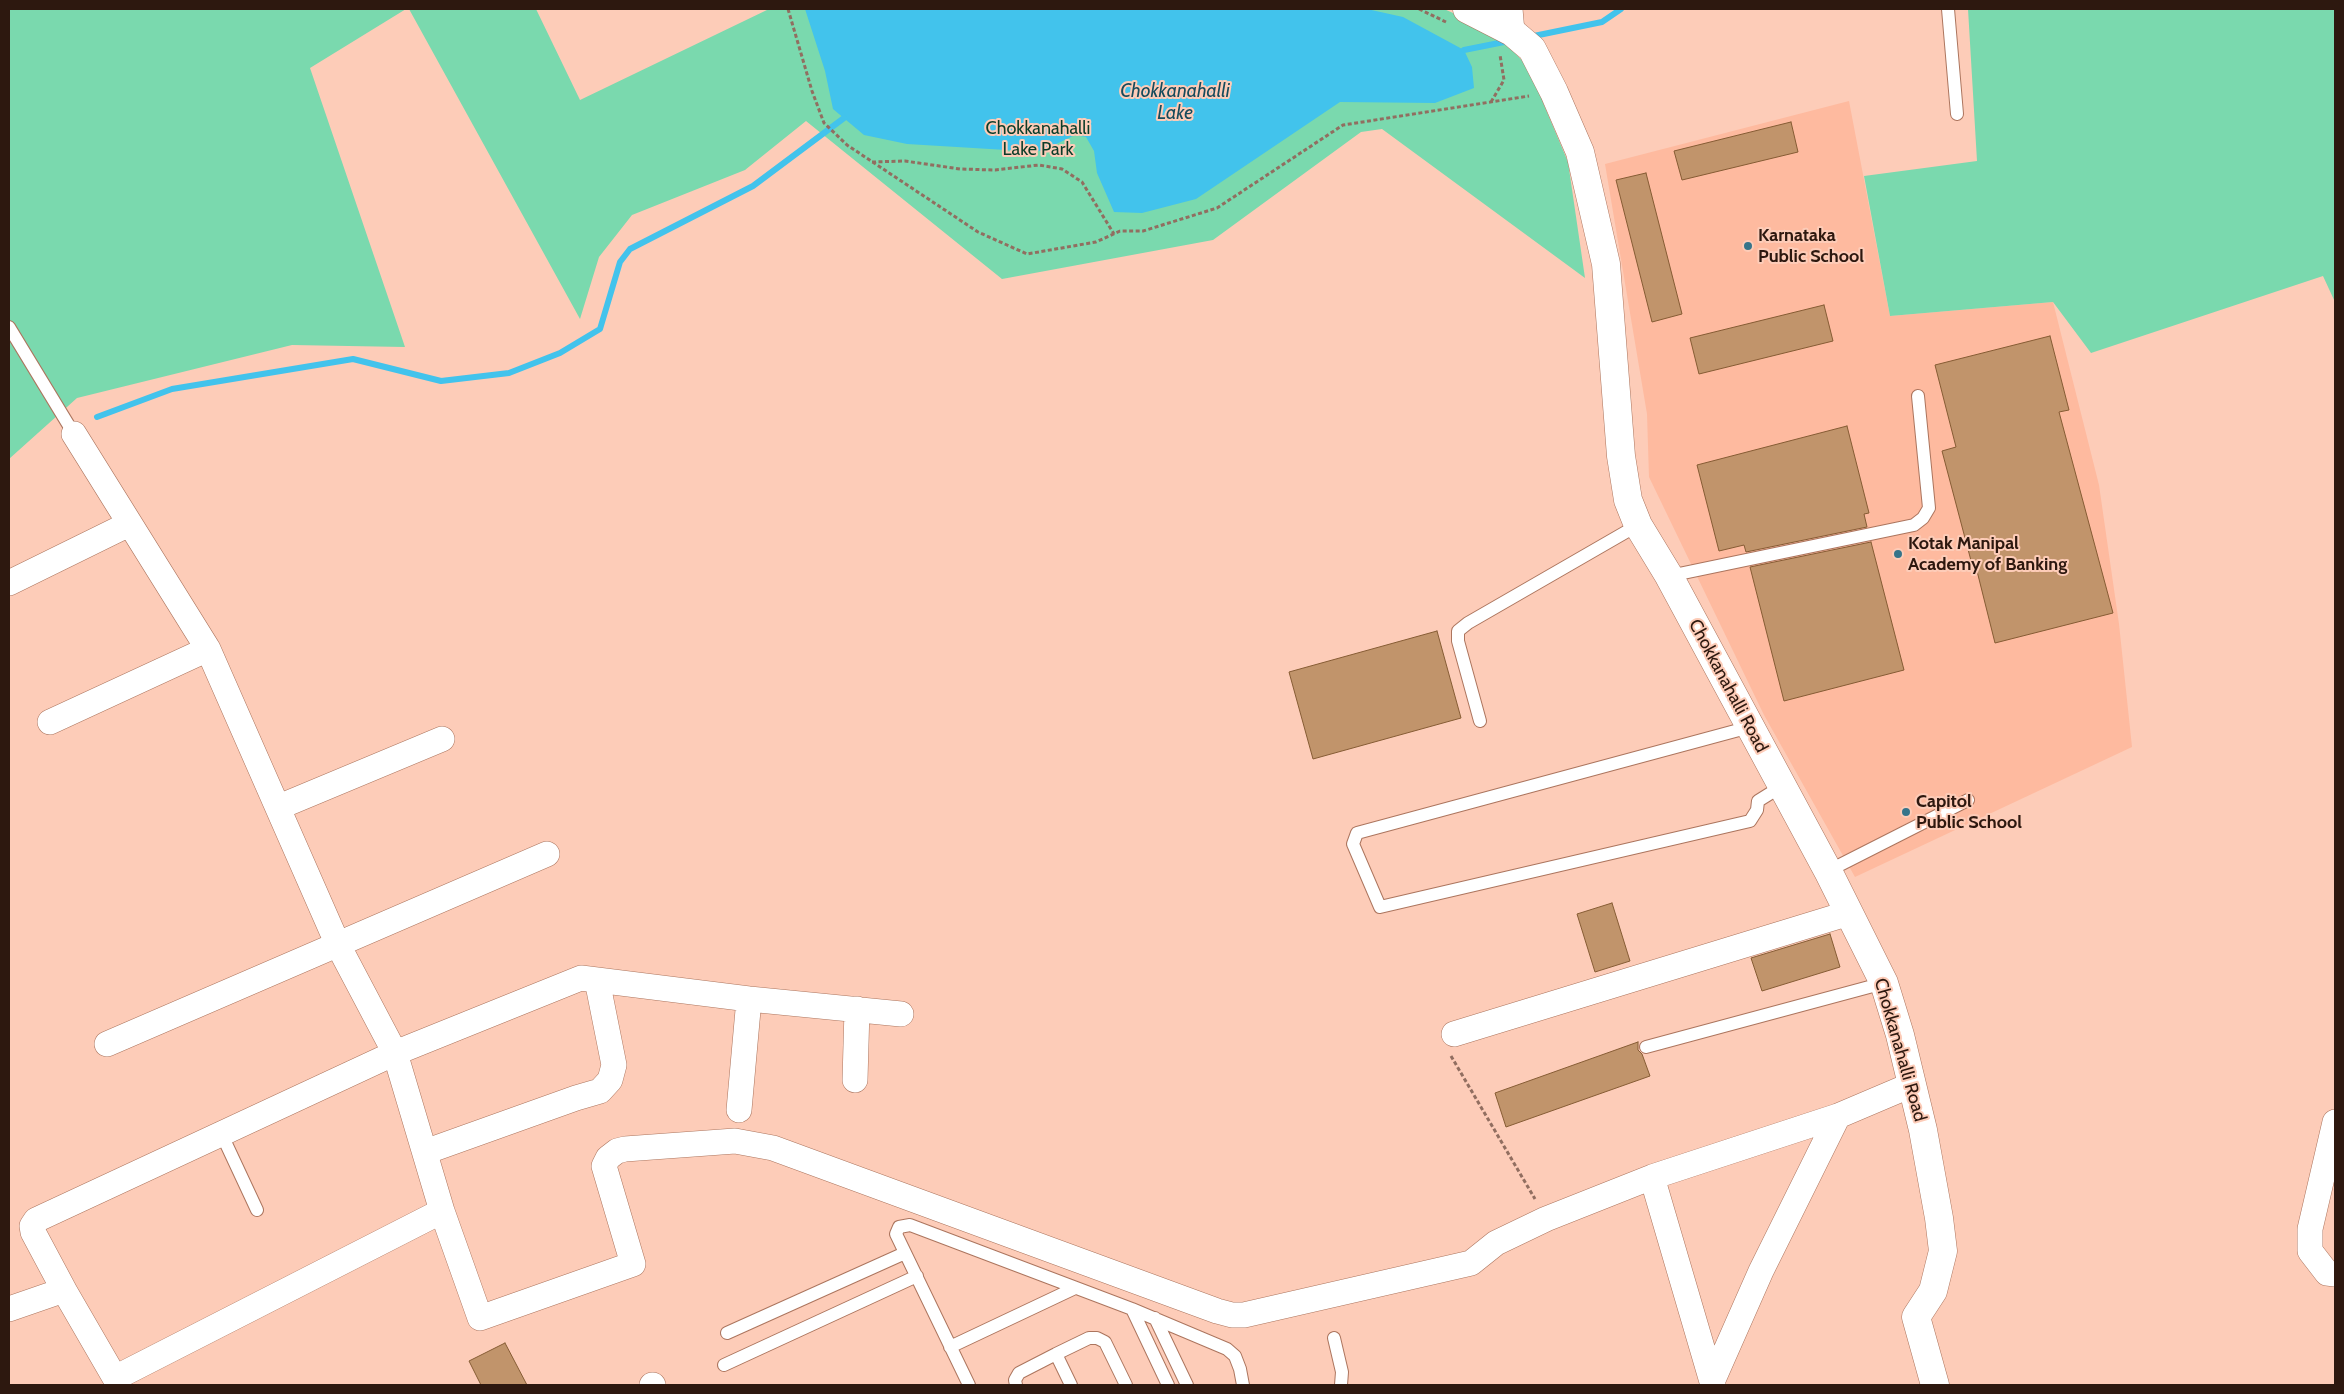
<!DOCTYPE html>
<html>
<head>
<meta charset="utf-8">
<style>
	body { margin:0 }
	#map { position:relative; width:2344px; height:1394px; overflow:hidden; background:#fdccb8; font-family:Cabin,sans-serif }
	canvas { display:block }
	.frame { position:absolute; inset:0; border:10px solid #2d180f; pointer-events:none }
</style>
</head>
<body>
<div id="map">
<canvas width="2344" height="1394"></canvas>
<div class="frame"></div>
</div>
<script>
const c = document.querySelector('canvas').getContext('2d');
c.lineJoin = 'round';
function fill(path, color) {
  c.fillStyle = color;
  c.fill(path, 'evenodd');
}
function poly(rows) {
  const path = new Path2D();
  for (const r of rows) {
    path.moveTo(r[0], r[1]);
    for (let i = 2; i < r.length; i += 2) path.lineTo(r[i], r[i + 1]);
  }
  return path;
}
function trace(path, color, width, dash) {
  c.strokeStyle = color;
  c.lineWidth = width;
  c.lineCap = dash ? 'butt' : 'round';
  c.setLineDash(dash || []);
  c.stroke(path);
}
function write(font, color, halo, rows, align = 'center') {
  c.font = font + ' Cabin,sans-serif';
  c.lineWidth = 4;
  c.setLineDash([]);
  c.textBaseline = 'middle';
  c.strokeStyle = halo;
  c.fillStyle = color;
  for (const [text, x, y, turn = 0] of rows) {
    c.save();
    c.translate(x, y);
    c.rotate((+turn || 0) * Math.PI / 180);
    c.textAlign = isNaN(turn) ? turn : align;
    if (halo) c.strokeText(text, 0, 0);
    c.fillText(text, 0, 0);
    c.restore();
  }
}
fill(poly([
	[1849,101,1890,316,2053,302,2099,485,2119,624,2132,747,1855,877,1764,715,1649,477,1647,414,1605,164]
]), '#feba9f');
fill(poly([
	[9,9,406,9,310,68,405,347,292,345,77,398,9,459],
	[409,9,536,9,580,100,769,9,1444,9,1494,31,1534,73,1544,105,1568,162,1585,278,1382,129,1361,132,1213,240,1002,279,806,121,745,170,632,215,599,257,580,319],
	[1968,9,2335,9,2335,302,2323,276,2091,353,2053,302,1890,316,1864,176,1977,161]
]), '#7ad9ae');
fill(poly([
	[805,9,1367,9,1403,17,1464,50,1472,67,1474,88,1435,103,1340,102,1196,199,1142,213,1114,212,1097,173,1094,151,1086,137,1075,135,1042,151,1023,151,907,144,864,135,833,109,825,71]
]), '#42c3ec');
trace(poly([
	[1529,37,1602,22,1621,9],
	[1464,50,1509,41],
	[97,417,172,389,353,359,441,381,509,373,560,353,600,329,620,262,630,249,753,186,844,118]
]), '#42c3ec', 6);
const building = poly([
	[1791,122,1798,152,1682,180,1674,151,1791,122],
	[1646,173,1682,314,1652,322,1616,180,1646,173],
	[1824,305,1833,341,1699,374,1690,338,1824,305],
	[2050,336,2069,410,2059,412,2113,613,1995,643,1977,571,1974,572,1942,451,1956,447,1935,365,2050,336],
	[1847,426,1869,513,1864,514,1867,527,1746,552,1744,545,1719,551,1697,465,1847,426],
	[1871,542,1904,670,1784,701,1750,567,1871,542],
	[1437,631,1461,718,1313,759,1289,672,1437,631],
	[1612,903,1630,961,1595,972,1577,914,1612,903],
	[1830,934,1840,967,1762,991,1751,958,1830,934],
	[1638,1042,1638,1050,1642,1054,1650,1076,1506,1127,1495,1093,1638,1042],
	[505,1343,527,1385,481,1385,469,1361,505,1343]
]);
fill(building, '#c1946b');
trace(building, '#865c34', 1);
const service = poly([
	[1948,9,1957,114],
	[9,327,74,434],
	[1669,576,1914,525,1923,518,1929,508,1918,396],
	[1480,721,1458,641,1458,631,1468,623,1638,525],
	[1750,727,1357,833,1353,844,1380,907,1750,821,1757,810,1758,801,1782,786],
	[1828,871,1968,800],
	[1646,1047,1884,983],
	[222,1135,257,1210],
	[1132,1309,1227,1349,1235,1356,1240,1369,1243,1385],
	[1155,1318,1187,1385],
	[727,1333,905,1253],
	[1334,1338,1342,1372,1341,1385],
	[950,1347,1075,1288],
	[1056,1354,1089,1338,1097,1338,1105,1342,1126,1385],
	[724,1365,917,1276],
	[969,1385,896,1234,899,1227,910,1225,1132,1309,1168,1385],
	[1016,1385,1015,1380,1019,1373,1056,1354,1071,1385]
]);
const minor = poly([
	[1510,9,1512,32],
	[74,434,208,649],
	[9,583,129,524],
	[50,722,208,649,338,945,395,1053,442,1211],
	[279,807,442,739],
	[1454,1034,1849,913],
	[107,1044,547,854],
	[855,1080,857,1009],
	[739,1110,749,999],
	[2335,1122,2310,1229,2310,1251,2327,1273,2335,1274],
	[425,1152,576,1098,600,1091,610,1080,614,1065,597,980],
	[1652,1177,1713,1385],
	[64,1290,33,1232,32,1226,36,1220,395,1053,581,978,749,999,901,1014],
	[9,1309,64,1290,119,1385],
	[115,1378,442,1211,480,1318,633,1264,604,1166,608,1158,617,1151,625,1149,735,1141,773,1148,1217,1311,1232,1315,1244,1315,1471,1263,1496,1243,1546,1219,1652,1177,1838,1116,1911,1085],
	[1712,1382,1761,1271,1838,1116],
	[652,1385,653,1385]
]);
const tertiary = poly([
	[1467,9,1512,32,1532,49,1554,92,1580,152,1606,264,1621,456,1628,500,1638,525,1669,576,1828,871,1884,983,1900,1035,1923,1130,1939,1218,1943,1251,1933,1291,1916,1317,1935,1385]
]);
trace(service, '#ac755e', 14);
trace(minor, '#ac755e', 26);
trace(tertiary, '#ac755e', 29);
trace(poly([
	[788,9,812,91,824,123,847,145,978,232,1027,254,1096,242,1120,231,1143,231,1217,208,1343,125,1529,96],
	[1419,9,1446,22],
	[1491,102,1504,80,1500,55],
	[872,162,905,161,960,169,995,170,1039,165,1062,169,1082,182,1114,234],
	[1451,1056,1535,1199]
]), '#916e60', 3, [4, 2.5]);
trace(service, '#fff', 12);
trace(minor, '#fff', 25);
trace(tertiary, '#fff', 28);
for (const [x, y, r, color] of [
	[1748,246,5,"#36748a"],
	[1898,554,5,"#36748a"],
	[1906,812,5,"#36748a"]
]) {
  const dot = new Path2D();
  dot.arc(x, y, r, 0, 2 * Math.PI);
  c.fillStyle = color;
  c.fill(dot);
  trace(dot, '#fdccb8', 2);
}
write('18px', '#0b3c29', '#fdccb8', [
	["Chokkanahalli",1038,129],
	["Lake Park",1038,150]
]);
write('bold 18px', '#2d180f', '#fdccb8', [
	["Karnataka",1758,236],
	["Public School",1758,257],
	["Kotak Manipal",1908,544],
	["Academy of Banking",1908,565],
	["Capitol",1916,802],
	["Public School",1916,823]
], 'left');
write('18px', '#2d180f', '#fdccb8', [
	["Chokkanahalli Road",1728,686,62],
	["Chokkanahalli Road",1900,1050,74]
]);
write('italic 19px', '#164b5c', '#fdccb8', [
	["Chokkanahalli",1175,91],
	["Lake",1175,113]
]);
</script>
</body>
</html>
